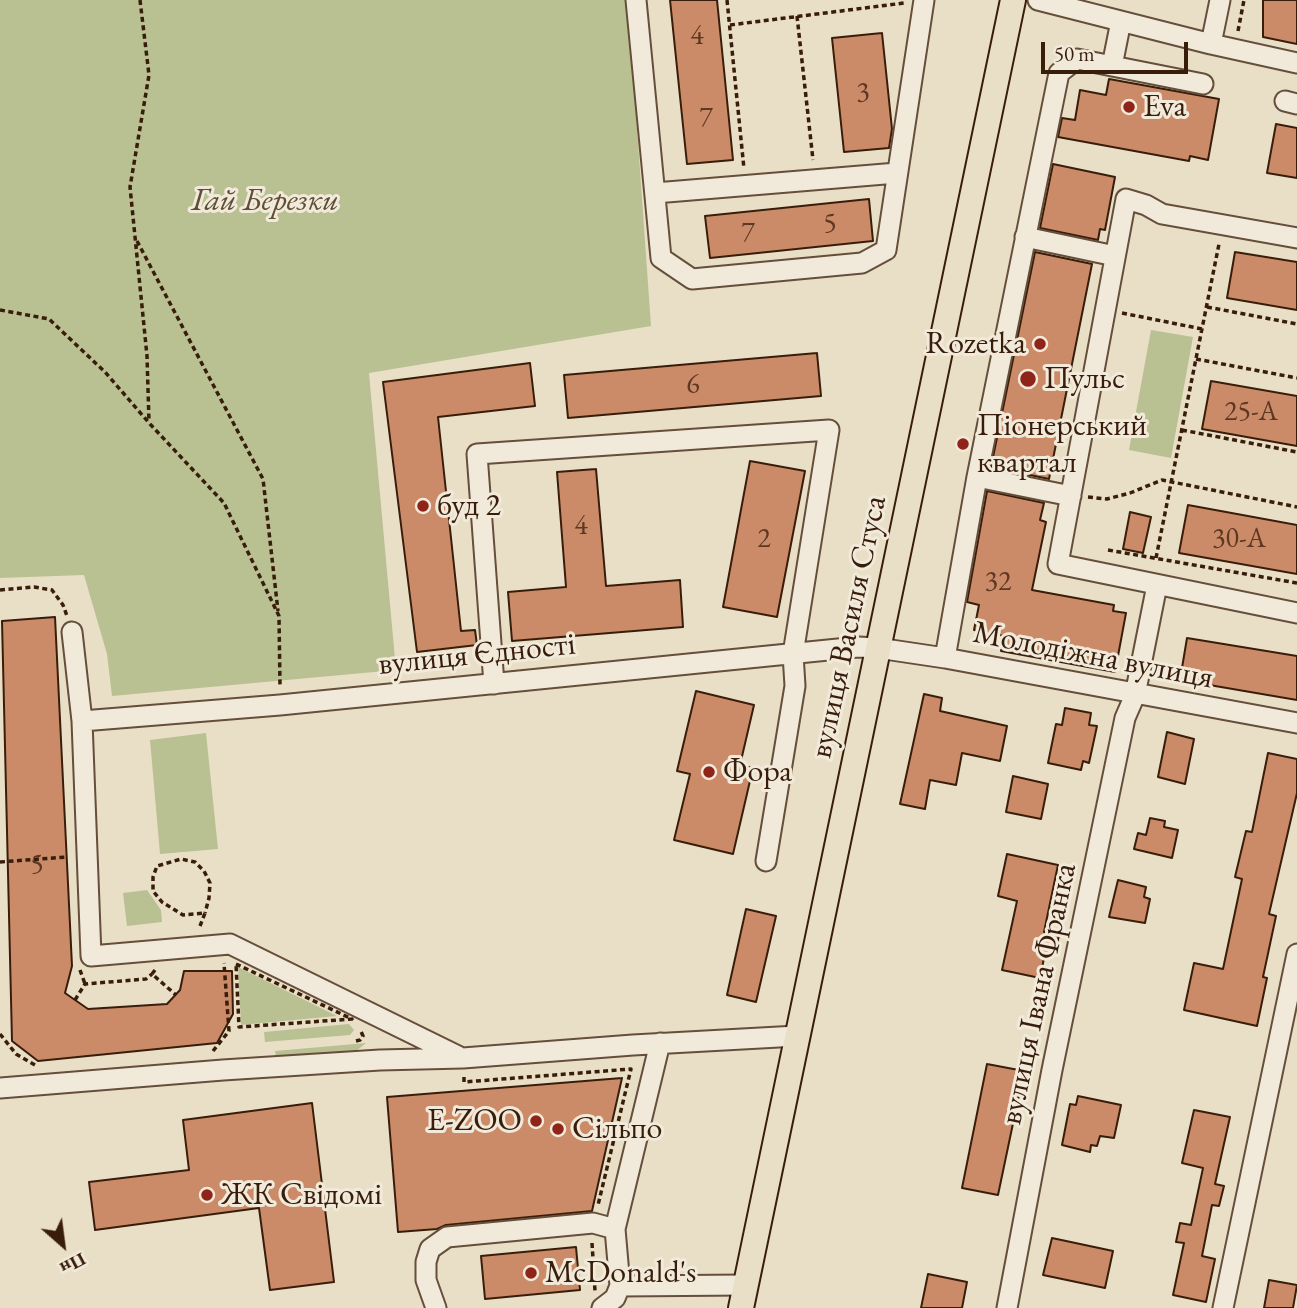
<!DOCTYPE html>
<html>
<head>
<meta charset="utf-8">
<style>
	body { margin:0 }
	#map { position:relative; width:1297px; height:1308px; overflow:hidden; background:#e9dfc6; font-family:"EB Garamond",serif }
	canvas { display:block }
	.north { position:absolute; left:28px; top:1210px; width:70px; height:70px; -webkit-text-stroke:5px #f1eada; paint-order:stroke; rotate:152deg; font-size:19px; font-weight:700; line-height:28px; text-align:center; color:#391d0b }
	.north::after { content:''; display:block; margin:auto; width:24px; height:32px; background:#391d0b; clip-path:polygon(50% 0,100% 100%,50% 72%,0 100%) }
	.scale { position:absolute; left:1041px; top:42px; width:147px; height:32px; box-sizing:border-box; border:4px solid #391d0b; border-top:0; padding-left:9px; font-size:21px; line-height:24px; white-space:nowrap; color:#391d0b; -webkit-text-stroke:5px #f1eada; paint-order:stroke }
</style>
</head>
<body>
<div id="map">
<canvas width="1297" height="1308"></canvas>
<div class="north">Пн</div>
<div class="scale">50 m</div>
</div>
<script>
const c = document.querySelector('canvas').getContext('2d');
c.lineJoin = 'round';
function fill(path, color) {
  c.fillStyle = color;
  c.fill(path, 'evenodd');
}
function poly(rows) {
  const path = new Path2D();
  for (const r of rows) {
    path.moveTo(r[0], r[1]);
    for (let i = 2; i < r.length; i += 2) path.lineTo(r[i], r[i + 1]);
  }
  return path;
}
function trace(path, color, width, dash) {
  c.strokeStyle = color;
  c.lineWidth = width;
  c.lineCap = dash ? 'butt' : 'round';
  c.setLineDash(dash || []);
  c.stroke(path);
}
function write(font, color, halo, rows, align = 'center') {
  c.font = font + ' "EB Garamond",serif';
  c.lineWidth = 6;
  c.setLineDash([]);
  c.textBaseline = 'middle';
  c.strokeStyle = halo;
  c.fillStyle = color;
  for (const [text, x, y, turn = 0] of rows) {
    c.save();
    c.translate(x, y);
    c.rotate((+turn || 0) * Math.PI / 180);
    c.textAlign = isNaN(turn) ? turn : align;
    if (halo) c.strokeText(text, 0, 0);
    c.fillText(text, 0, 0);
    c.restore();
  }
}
fill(poly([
	[0,0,628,0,651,326,369,373,396,670,112,696,107,654,84,575,0,578],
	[1151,330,1193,337,1171,458,1129,450],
	[206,733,218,849,160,854,150,740],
	[147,890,161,910,162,922,127,926,123,893],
	[238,967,337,1016,241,1025],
	[349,1024,354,1030,350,1035,265,1042,264,1032],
	[366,1043,355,1052,276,1058,275,1051]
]), '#b9c193');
const building = poly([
	[670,0,717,0,733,160,687,164,670,0],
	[1263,0,1297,0,1297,44,1263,37,1263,0],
	[882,33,892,129,889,148,844,152,832,38,882,33],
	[1109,79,1219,99,1208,160,1190,156,1189,161,1058,137,1062,118,1075,120,1080,90,1106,95,1109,79],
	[1276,124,1297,128,1297,178,1267,173,1276,124],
	[1053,164,1115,177,1105,230,1100,229,1098,240,1040,228,1053,164],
	[869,199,873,241,710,258,705,216,869,199],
	[1035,252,1092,264,1049,479,991,467,1035,252],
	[1235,252,1297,262,1297,310,1227,298,1235,252],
	[817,353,821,396,568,418,564,375,817,353],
	[530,363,535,406,438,417,461,631,475,630,477,645,417,652,383,382,530,363],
	[1211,381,1297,396,1297,446,1202,429,1211,381],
	[750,461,805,471,777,617,723,607,750,461],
	[596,469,606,586,680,580,683,627,512,641,508,592,566,587,557,472,596,469],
	[987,491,1044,503,1040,520,1046,522,1032,590,1114,605,1113,611,1126,613,1115,672,1001,651,1004,636,974,630,979,605,967,602,987,491],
	[1188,505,1297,525,1297,574,1179,553,1188,505],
	[1130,512,1151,517,1143,553,1123,549,1130,512],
	[55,617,72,966,65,993,88,1009,167,1004,180,990,184,971,232,971,233,1014,217,1043,38,1061,12,1041,2,621,55,617],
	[1187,638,1297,656,1297,700,1180,680,1187,638],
	[696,691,754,705,740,765,753,768,733,854,674,840,690,774,677,771,696,691],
	[924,694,942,698,940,711,1007,726,1000,761,962,753,956,785,930,780,925,809,900,804,924,694],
	[1065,708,1091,713,1089,725,1097,726,1089,763,1083,761,1081,770,1048,763,1056,724,1062,725,1065,708],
	[1167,732,1194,739,1185,784,1158,777,1167,732],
	[1268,753,1297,759,1297,793,1269,914,1276,916,1263,977,1267,978,1257,1026,1184,1010,1194,963,1223,969,1242,879,1235,877,1246,831,1252,832,1268,753],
	[1013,776,1048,784,1041,819,1006,812,1013,776],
	[1150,818,1165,821,1164,827,1178,830,1172,858,1134,849,1138,833,1146,835,1150,818],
	[1007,854,1058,865,1044,932,1059,935,1055,955,1045,953,1040,978,1002,970,1017,901,998,896,1007,854],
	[1118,880,1146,887,1144,897,1150,899,1145,923,1109,917,1118,880],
	[746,909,776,916,756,1002,727,995,746,909],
	[987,1064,1024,1071,998,1195,962,1188,987,1064],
	[622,1078,592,1211,446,1225,437,1229,398,1232,387,1097,622,1078],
	[1078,1096,1121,1105,1114,1138,1100,1136,1097,1146,1091,1145,1090,1152,1062,1145,1070,1104,1076,1105,1078,1096],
	[312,1103,334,1282,270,1290,259,1208,95,1230,89,1182,189,1170,183,1120,312,1103],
	[1194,1110,1230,1117,1215,1184,1224,1186,1219,1206,1212,1205,1202,1256,1215,1259,1206,1302,1173,1295,1184,1243,1176,1242,1180,1223,1191,1225,1203,1168,1182,1163,1194,1110],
	[1052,1238,1113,1251,1105,1288,1043,1275,1052,1238],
	[576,1247,580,1290,485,1299,481,1256,576,1247],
	[928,1274,967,1282,962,1308,921,1308,928,1274],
	[1269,1280,1297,1285,1293,1308,1264,1308,1269,1280]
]);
fill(building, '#cb8b68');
trace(building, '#391d0b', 2);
const minor = poly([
	[636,0,661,258,692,279,862,263,886,250,924,0],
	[1038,0,1211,44,1297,63],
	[1211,44,1220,0],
	[1112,66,1121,21],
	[1285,101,1297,104],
	[655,193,897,173],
	[1025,237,1115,256],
	[1297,238,1162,214,1146,205,1126,199,1058,564,1297,613],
	[977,477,1071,496],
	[72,632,82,721,91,956,230,944,458,1056],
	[945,658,977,477,1059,73,1077,59,1203,84],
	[494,684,477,454,829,430,793,654,795,686,766,861],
	[82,721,280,705,858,647,878,648,945,658,1297,723],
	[660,1043,615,1229,620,1286,746,1285],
	[0,1088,223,1070,380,1060,463,1058,633,1045,797,1036],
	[436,1308,426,1280,426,1262,430,1249,447,1237,593,1223,615,1229],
	[602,1308,615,1298,620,1286],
	[1007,1308,1052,1070,1125,718,1135,695,1157,585],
	[1223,1308,1297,954]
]);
const major = poly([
	[741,1308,1013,0]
]);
trace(minor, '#654e3a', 23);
trace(major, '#391d0b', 28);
trace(poly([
	[140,0,149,75,130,187,147,356,149,422],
	[727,0,744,169],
	[797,16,813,160],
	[730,25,904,3],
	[1238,31,1244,0],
	[137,241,263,479,278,611],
	[1207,307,1297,324],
	[0,310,49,319,105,372,150,424,224,503,279,616,280,686],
	[1122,313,1202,329],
	[1196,359,1297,378],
	[1182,430,1297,452],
	[1088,497,1107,499,1130,493,1162,480,1297,507],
	[1108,550,1297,583],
	[1156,558,1219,244],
	[0,590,34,587,52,590,63,605,67,616],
	[0,862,67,857],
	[200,926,205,913,183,915,162,902,153,891,153,877,157,866,181,859,195,862,204,871,210,883,209,898,205,913],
	[236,964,352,1019,239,1027,236,964],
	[80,970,85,984],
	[155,970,152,974,176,995],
	[75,1000,85,984,146,979,152,974],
	[0,1034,16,1054,35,1065],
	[356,1041,360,1040,363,1036,360,1029],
	[213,1051,229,1031,224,963],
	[464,1077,464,1082,631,1069,598,1205],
	[592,1243,595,1291]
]), '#391d0b', 3.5, [5, 3.5]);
trace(minor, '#f1eada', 19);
trace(major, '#e9dfc6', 24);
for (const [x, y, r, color] of [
	[1129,107,7,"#8f2418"],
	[1040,344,7,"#8f2418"],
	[1028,379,9,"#8f2418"],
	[963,444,7,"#8f2418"],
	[423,506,7,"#8f2418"],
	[709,772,7,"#8f2418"],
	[536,1121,7,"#8f2418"],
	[558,1129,7,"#8f2418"],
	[207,1195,7,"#8f2418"],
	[531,1273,7,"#8f2418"]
]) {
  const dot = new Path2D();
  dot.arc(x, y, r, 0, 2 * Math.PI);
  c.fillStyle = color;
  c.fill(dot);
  trace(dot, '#f1eada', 2.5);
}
write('28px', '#5e3822', null, [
	["4",697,36],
	["3",863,93],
	["7",706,118],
	["5",830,224],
	["7",748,233],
	["6",693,385],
	["25-А",1251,412],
	["4",581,526],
	["2",764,539],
	["30-А",1239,539],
	["32",998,582],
	["5",37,865]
]);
write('32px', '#391d0b', '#f1eada', [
	["Eva",1143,107],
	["Rozetka",1026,344,"right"],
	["Пульс",1044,379],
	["Піонерський",977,426],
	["квартал",977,463],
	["буд 2",437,506],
	["Фора",723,772],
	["E-ZOO",522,1121,"right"],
	["Сільпо",572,1129],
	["ЖК Свідомі",221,1195],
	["McDonald's",545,1273]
], 'left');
write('italic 32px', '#5f4e34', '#f1eada', [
	["Гай Березки",265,201]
]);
write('32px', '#391d0b', '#f1eada', [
	["вулиця Василя Стуса",849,627,-78],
	["вулиця Єдності",477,655,-6],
	["Молодіжна вулиця",1093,656,11],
	["вулиця Івана Франка",1039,994,-78]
]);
</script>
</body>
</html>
